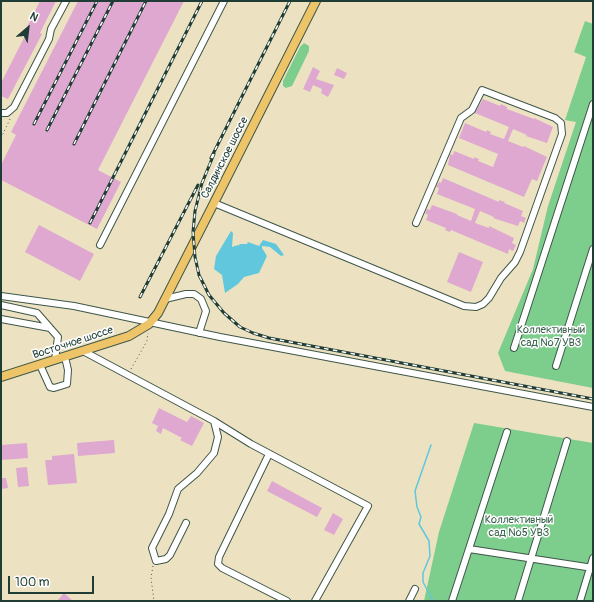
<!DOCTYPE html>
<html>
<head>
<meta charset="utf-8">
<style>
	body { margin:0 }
	#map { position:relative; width:594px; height:602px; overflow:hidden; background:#ece2c1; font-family:Pangolin,sans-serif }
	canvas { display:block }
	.frame { position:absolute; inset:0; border:2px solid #1f3d34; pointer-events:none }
	.north { position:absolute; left:8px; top:8px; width:40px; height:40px; -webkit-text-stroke:3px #fff; paint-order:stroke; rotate:28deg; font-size:11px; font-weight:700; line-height:16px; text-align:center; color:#1f3d34 }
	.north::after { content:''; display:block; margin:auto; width:14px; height:18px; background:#1f3d34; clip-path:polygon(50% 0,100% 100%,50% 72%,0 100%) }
	.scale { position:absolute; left:8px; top:576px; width:86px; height:18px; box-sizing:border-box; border:2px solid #1f3d34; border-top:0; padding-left:5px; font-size:12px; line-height:14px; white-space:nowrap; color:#1f3d34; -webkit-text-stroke:3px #fff; paint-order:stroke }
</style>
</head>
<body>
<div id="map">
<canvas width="594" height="602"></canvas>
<div class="frame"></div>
<div class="north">N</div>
<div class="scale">100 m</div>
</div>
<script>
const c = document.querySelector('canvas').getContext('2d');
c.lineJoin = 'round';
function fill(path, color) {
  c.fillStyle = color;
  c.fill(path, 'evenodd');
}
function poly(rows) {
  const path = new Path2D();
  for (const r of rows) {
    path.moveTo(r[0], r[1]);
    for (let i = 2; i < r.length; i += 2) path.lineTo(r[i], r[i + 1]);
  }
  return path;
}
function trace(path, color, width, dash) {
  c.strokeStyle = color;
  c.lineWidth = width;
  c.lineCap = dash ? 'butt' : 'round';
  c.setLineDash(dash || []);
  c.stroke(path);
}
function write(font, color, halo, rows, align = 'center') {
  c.font = font + ' Pangolin,sans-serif';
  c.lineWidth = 3;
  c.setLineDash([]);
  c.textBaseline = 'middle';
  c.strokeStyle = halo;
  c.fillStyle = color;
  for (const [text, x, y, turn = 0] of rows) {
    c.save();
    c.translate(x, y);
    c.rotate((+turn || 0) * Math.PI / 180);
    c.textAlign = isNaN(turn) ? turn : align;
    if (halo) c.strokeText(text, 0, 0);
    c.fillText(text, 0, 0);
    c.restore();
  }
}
fill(poly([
	[585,21,593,24,593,388,505,371,498,353,533,269,548,206,576,122,565,120,586,57,574,52],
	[304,43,309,46,309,51,292,86,286,88,283,86,283,81,300,47],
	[474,423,593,443,593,601,424,601,439,532]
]), '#7dcd8d');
fill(poly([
	[231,231,233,233,232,247,238,245,238,246,240,244,247,244,248,242,259,246,263,240,276,244,284,255,281,256,270,247,262,246,262,248,267,256,259,273,244,277,238,284,225,293,222,275,214,269,216,256]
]), '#60c7dd');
trace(poly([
	[431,445,415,491,417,507,421,517,419,524,429,541,430,556,423,573,423,582,433,601]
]), '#60c7dd', 1.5);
fill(poly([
	[40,1,56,1,40,33,42,34,8,99,1,96,1,83,29,28,27,27],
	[78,1,184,1,98,170,121,182,97,229,1,180,1,165,16,135,11,132],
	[313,67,320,71,316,79,334,85,328,97,321,93,322,89,313,85,310,92,303,89],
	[337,68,347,73,344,79,334,75],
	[483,99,500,106,501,104,507,107,507,109,534,119,534,118,553,127,547,143,526,136,527,135,513,129,508,141,523,147,524,146,547,157,537,181,532,179,524,197,448,165,450,154,453,155,454,151,474,159,474,157,479,159,478,161,493,167,498,154,459,138,465,123,486,132,487,130,491,132,490,134,504,139,509,127,475,113],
	[443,178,499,202,499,200,505,202,504,203,523,211,521,216,526,218,524,223,520,221,518,226,493,218,494,217,480,211,475,223,489,228,489,226,514,238,512,243,516,245,513,251,509,249,508,254,451,230,450,232,445,230,446,228,426,220,428,215,425,213,427,209,430,210,432,205,457,214,457,215,471,221,475,209,437,194,439,188,436,187,439,182,441,183],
	[39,225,94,254,80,281,25,252],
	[459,252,483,262,471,292,447,282],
	[159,408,187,422,191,416,204,423,192,446,180,440,182,438,163,428,161,434,156,431,158,426,152,423],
	[114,440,115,453,78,456,77,443],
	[27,443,28,458,1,460,1,445],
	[74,454,77,483,48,485,45,460,52,460,52,456],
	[27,467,29,486,18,487,16,468],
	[1,478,6,478,8,488,1,489],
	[272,481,322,508,317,517,267,491],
	[333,513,343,519,334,535,324,530],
	[64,593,73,601,57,601]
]), '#dea8d0');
const minor = poly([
	[1,113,7,113,14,107,49,39,51,29,66,1],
	[214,203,464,306,476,307,483,304,489,298,501,278,515,262,520,252,562,134,561,123,555,118,482,90,472,110,461,118,416,223],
	[100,245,224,1],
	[1,296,74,306,220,337,593,407],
	[165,299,186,294,194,294,201,299,206,311,199,333],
	[1,305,37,313,58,337,55,360],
	[1,319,50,328],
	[514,348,593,104],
	[83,351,214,421,251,444,368,506,315,601],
	[40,365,50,387,54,388,67,384,68,370,65,357],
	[556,366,593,249],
	[269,454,219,557,218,564,222,568,287,601],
	[186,523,170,555,166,559,156,561,152,548,169,514,178,489,197,473,214,453,218,437,214,421],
	[469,549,593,568],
	[409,601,415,589],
	[452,601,507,432],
	[518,601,567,441],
	[580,601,593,558]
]);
const major = poly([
	[1,377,129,336,149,324,158,313,214,203,316,1]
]);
trace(minor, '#3e5649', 8);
trace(major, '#3e5649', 10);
trace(poly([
	[1,138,11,117],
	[131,369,147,341,148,333],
	[153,566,151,578,154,601]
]), '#3e5649', 1, [1, 3]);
trace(minor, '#fff', 6);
trace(major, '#eec469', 8);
const rail = poly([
	[34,124,97,1],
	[47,130,113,1],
	[74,144,146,1],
	[214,154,202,183,195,211,193,232,195,257,199,275,209,295,224,313,240,327,253,333,269,338,593,399],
	[211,158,290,1],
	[90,223,202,1],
	[140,297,198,185]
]);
trace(rail, '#1f3d34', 3);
trace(rail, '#fff', 1.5, [4.5]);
write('11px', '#1f3d34', '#fff', [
	["Салдинское шоссе",225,158,-63],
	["Восточное шоссе",73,343,-18]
]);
write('11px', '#36614a', '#fff', [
	["Коллективный",551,330],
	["сад №7 УВЗ",551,343],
	["Коллективный",519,520],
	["сад №5 УВЗ",519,533]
]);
</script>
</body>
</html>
